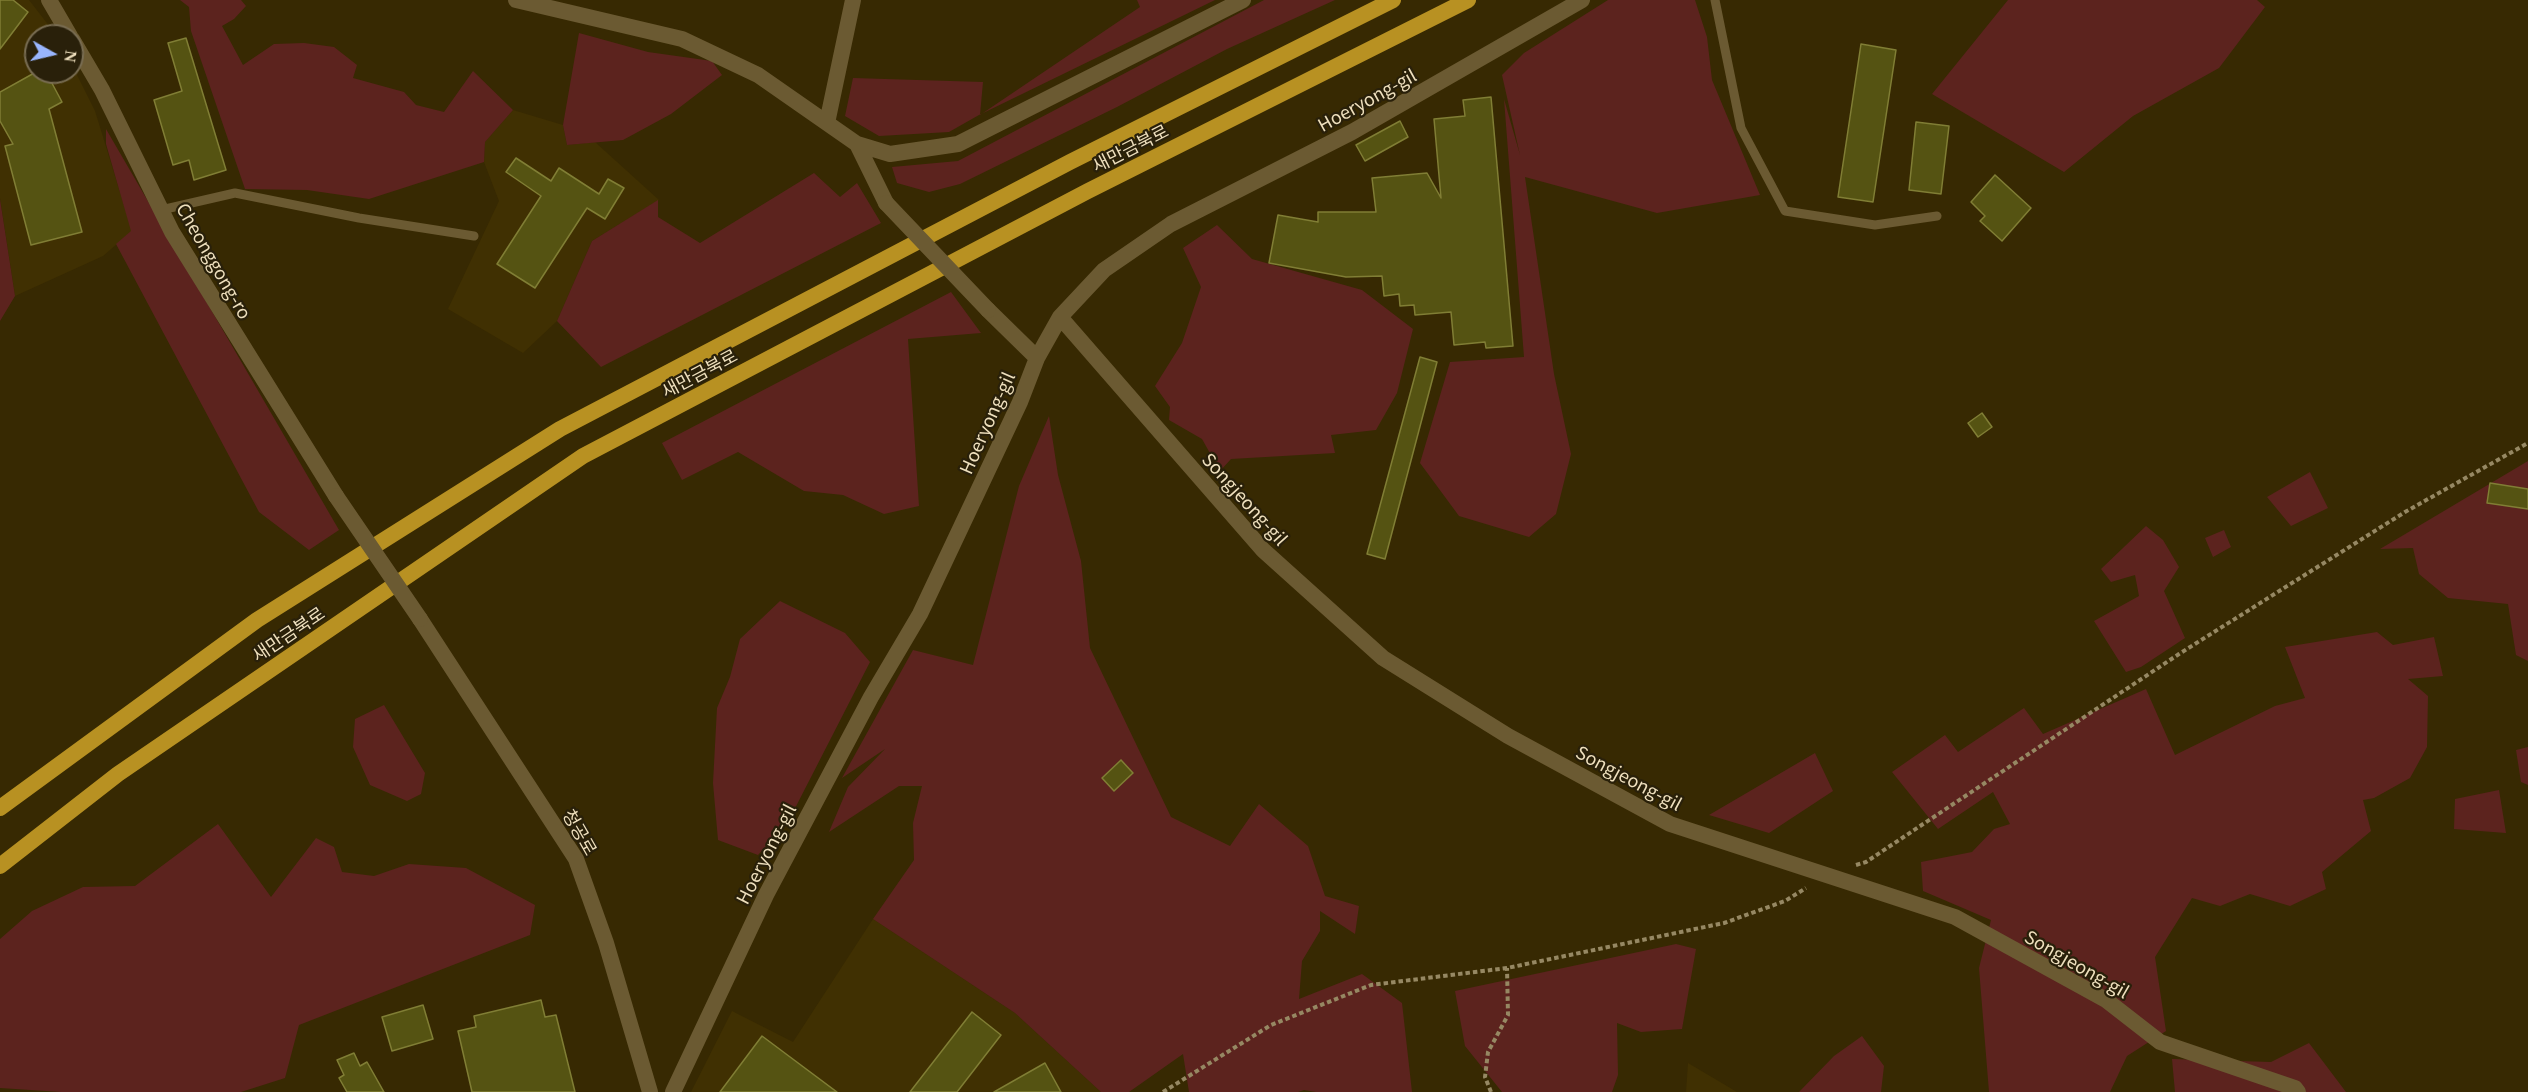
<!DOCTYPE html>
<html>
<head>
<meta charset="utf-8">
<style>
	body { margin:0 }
	#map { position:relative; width:2528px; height:1092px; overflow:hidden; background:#372902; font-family:Georgia,serif }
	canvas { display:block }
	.north { position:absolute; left:24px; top:24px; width:60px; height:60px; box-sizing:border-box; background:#29200a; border:2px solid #786c52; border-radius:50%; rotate:98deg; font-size:16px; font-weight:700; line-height:24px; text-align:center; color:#eedfbd }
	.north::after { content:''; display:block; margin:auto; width:21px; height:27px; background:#99b5fd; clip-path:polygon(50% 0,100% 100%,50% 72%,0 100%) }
</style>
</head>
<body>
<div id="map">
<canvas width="2528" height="1092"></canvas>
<div class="north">N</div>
</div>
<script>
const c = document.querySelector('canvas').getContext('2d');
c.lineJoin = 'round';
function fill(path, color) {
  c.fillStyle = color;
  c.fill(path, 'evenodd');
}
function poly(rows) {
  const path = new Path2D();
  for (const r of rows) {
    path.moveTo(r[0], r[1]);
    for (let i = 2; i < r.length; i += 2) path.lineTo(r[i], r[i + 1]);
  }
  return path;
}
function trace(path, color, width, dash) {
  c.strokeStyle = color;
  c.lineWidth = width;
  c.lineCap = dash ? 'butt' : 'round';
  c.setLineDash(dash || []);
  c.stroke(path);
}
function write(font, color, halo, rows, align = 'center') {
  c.font = font + ' Georgia,"Noto Sans KR",serif';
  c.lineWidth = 4.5;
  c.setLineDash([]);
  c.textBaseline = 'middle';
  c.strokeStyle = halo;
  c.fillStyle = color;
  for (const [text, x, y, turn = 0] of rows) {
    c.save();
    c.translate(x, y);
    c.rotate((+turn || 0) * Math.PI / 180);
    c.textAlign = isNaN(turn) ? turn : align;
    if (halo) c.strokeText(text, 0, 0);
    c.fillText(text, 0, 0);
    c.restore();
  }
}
fill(poly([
	[0,0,29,0,57,36,36,36,36,72,72,72,72,65,95,111,132,231,103,256,15,296,0,198],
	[513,110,563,125,567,145,595,142,659,200,592,241,557,321,523,353,448,309,499,201,484,162,485,142],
	[873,919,1015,1013,1101,1092,691,1092,732,1011,793,1042],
	[1688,1063,1737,1092,1686,1092]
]), '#403002');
fill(poly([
	[180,0,241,0,246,6,234,19,222,26,243,65,274,44,304,43,334,47,357,65,353,78,404,92,416,105,444,112,473,71,513,110,485,142,484,162,369,199,307,190,245,189,191,31,189,7],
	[1137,0,1215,0,979,115,949,132,879,136,845,116,853,78,983,82,980,115,1140,7],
	[1264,0,1335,0,1227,49,1117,107,960,184,929,192,897,183,892,167,958,161],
	[1608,0,1695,0,1707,37,1712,80,1760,195,1657,213,1525,177,1554,374,1571,454,1556,514,1529,537,1459,516,1420,463,1450,362,1524,357,1504,99,1520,155,1502,75,1524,53],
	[2008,0,2257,0,2265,7,2219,68,2133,116,2064,172,1932,94],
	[579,33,648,52,712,61,722,75,671,114,623,140,567,145,563,125],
	[106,129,339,530,309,550,259,512,116,244,131,231,106,144],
	[814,173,840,197,857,183,881,223,601,367,557,321,592,241,658,200,658,217,700,243],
	[0,199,15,296,0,321],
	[1217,225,1252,259,1362,290,1413,329,1397,393,1376,430,1331,435,1335,453,1231,459,1220,471,1202,439,1169,420,1170,407,1155,386,1182,343,1201,287,1183,248],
	[951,292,981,333,908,339,919,506,884,514,843,495,804,491,738,452,682,480,662,443],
	[1049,416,1058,475,1081,561,1090,648,1171,817,1230,846,1259,804,1308,846,1325,896,1359,906,1355,934,1320,911,1320,931,1302,961,1299,999,1362,974,1402,1003,1412,1092,1316,1092,1304,1090,1298,1092,1189,1092,1183,1054,1129,1092,1101,1092,1015,1013,873,919,914,860,913,823,922,786,899,786,829,832,848,787,885,749,842,778,913,650,973,665,1019,486],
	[2528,461,2528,661,2516,655,2508,604,2448,598,2419,574,2413,548,2380,549],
	[2310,472,2328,508,2291,526,2267,497],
	[2146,526,2163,540,2179,567,2164,591,2185,638,2141,667,2126,672,2094,621,2139,596,2135,575,2111,582,2101,569],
	[2224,530,2231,547,2213,557,2205,538],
	[780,601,845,633,870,662,789,820,758,855,718,840,713,783,717,708,730,677,740,639],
	[2377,632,2393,645,2434,637,2443,676,2408,679,2428,696,2427,747,2410,778,2374,798,2363,800,2371,831,2322,872,2326,889,2290,906,2250,894,2220,906,2192,898,2155,957,2166,1031,2127,1056,2110,1092,1989,1092,1979,968,1991,920,1923,891,1921,862,1972,852,1994,829,2010,824,1993,792,1938,829,1892,772,1945,735,1958,752,2024,708,2043,734,2146,689,2175,755,2275,706,2305,698,2285,647],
	[384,705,425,773,421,794,407,801,370,785,353,747,355,719],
	[2528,747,2528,785,2521,782,2516,750],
	[1815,753,1833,791,1769,833,1709,815],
	[2499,790,2506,833,2454,829,2455,799],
	[218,824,271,897,316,838,334,847,342,872,374,876,409,864,466,868,535,905,530,935,299,1025,285,1078,241,1092,61,1092,0,1088,0,939,32,911,83,887,135,886],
	[1676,944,1696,949,1682,1029,1641,1032,1617,1023,1618,1075,1612,1092,1502,1092,1465,1046,1455,991],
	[1862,1036,1884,1066,1881,1092,1799,1092,1834,1056],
	[2309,1043,2346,1092,2175,1092,2172,1059,2271,1062]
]), '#5c231e');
const building = poly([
	[0,0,13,0,28,12,0,49,0,0],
	[186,38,226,170,194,180,189,160,173,165,154,100,182,91,168,43,186,38],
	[1861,44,1896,50,1873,202,1838,197,1861,44],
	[36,72,46,72,62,102,49,109,82,232,31,245,5,146,13,144,0,121,0,92,36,72],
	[1491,97,1513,346,1486,348,1485,342,1454,345,1451,312,1415,315,1414,305,1400,306,1399,294,1384,296,1382,276,1346,277,1269,263,1278,215,1318,222,1318,212,1376,212,1372,178,1427,173,1441,198,1434,119,1465,116,1463,100,1491,97],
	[1400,121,1408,137,1365,161,1356,145,1400,121],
	[1916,122,1949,126,1941,194,1909,190,1916,122],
	[516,158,551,181,559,168,599,194,608,179,624,188,605,219,587,208,535,288,497,264,541,196,506,172,516,158],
	[1995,175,2031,208,2002,241,1980,221,1985,216,1971,202,1995,175],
	[1420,357,1437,362,1385,559,1367,554,1420,357],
	[1982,413,1992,427,1978,437,1968,423,1982,413],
	[2490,483,2528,489,2528,509,2487,503,2490,483],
	[1121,760,1133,773,1114,791,1102,778,1121,760],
	[541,1000,545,1017,556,1015,575,1092,472,1092,458,1031,476,1027,474,1016,541,1000],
	[423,1005,433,1039,392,1051,382,1017,423,1005],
	[972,1012,1001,1035,957,1092,910,1092,972,1012],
	[762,1036,837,1092,720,1092,762,1036],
	[354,1053,360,1066,367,1062,384,1092,347,1092,339,1078,344,1075,337,1060,354,1053],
	[1045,1063,1061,1092,994,1092,1045,1063]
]);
fill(building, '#555312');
trace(building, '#807e35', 1.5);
trace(poly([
	[1856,865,1866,862,2179,654,2405,512,2528,443],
	[1163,1092,1271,1025,1371,985,1507,968,1724,923,1785,901,1806,888],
	[1491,1092,1485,1077,1488,1052,1508,1015,1507,968]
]), '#968863', 4, [4.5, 3]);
trace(poly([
	[1715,0,1741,128,1785,211,1875,225,1937,216],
	[161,210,235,193,359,218,474,236]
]), '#6b5a32', 9);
trace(poly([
	[516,0,682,39,758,75,857,144,890,154,958,144,1243,0],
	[827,123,853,0],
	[857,144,886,203],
	[988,310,1037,358],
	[1060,317,1263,550,1383,658,1508,736,1670,824,1955,917,2106,1000,2160,1042,2295,1088,2298,1092],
	[673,1092,766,895,871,697,920,614,1020,402,1037,358,1060,317,1104,270,1171,224,1352,132,1582,0]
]), '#6b5a32', 16);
trace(poly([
	[49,0,70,36],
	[72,39,102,90,172,232,336,496],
	[420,619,576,859,606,943,650,1092]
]), '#6b5a32', 16);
trace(poly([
	[0,808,257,620,560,429,1070,162,1393,0],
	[0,866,118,774,583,456,1088,191,1468,0]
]), '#b89122', 16);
trace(poly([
	[886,203,988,310]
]), '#6b5a32', 16);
trace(poly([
	[336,496,420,619]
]), '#6b5a32', 16);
write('18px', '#eedfbd', '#29200a', [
	["Hoeryong-gil",1367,100,-29],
	["새만금북로",1130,148,-27],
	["Cheonggong-ro",214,261,60],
	["새만금북로",699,373,-28],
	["Hoeryong-gil",987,423,-66],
	["Songjeong-gil",1245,499,48],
	["새만금북로",288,634,-34],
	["Songjeong-gil",1629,778,28],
	["청공로",580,832,60],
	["Hoeryong-gil",766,854,-63],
	["Songjeong-gil",2077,964,30]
]);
</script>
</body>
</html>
